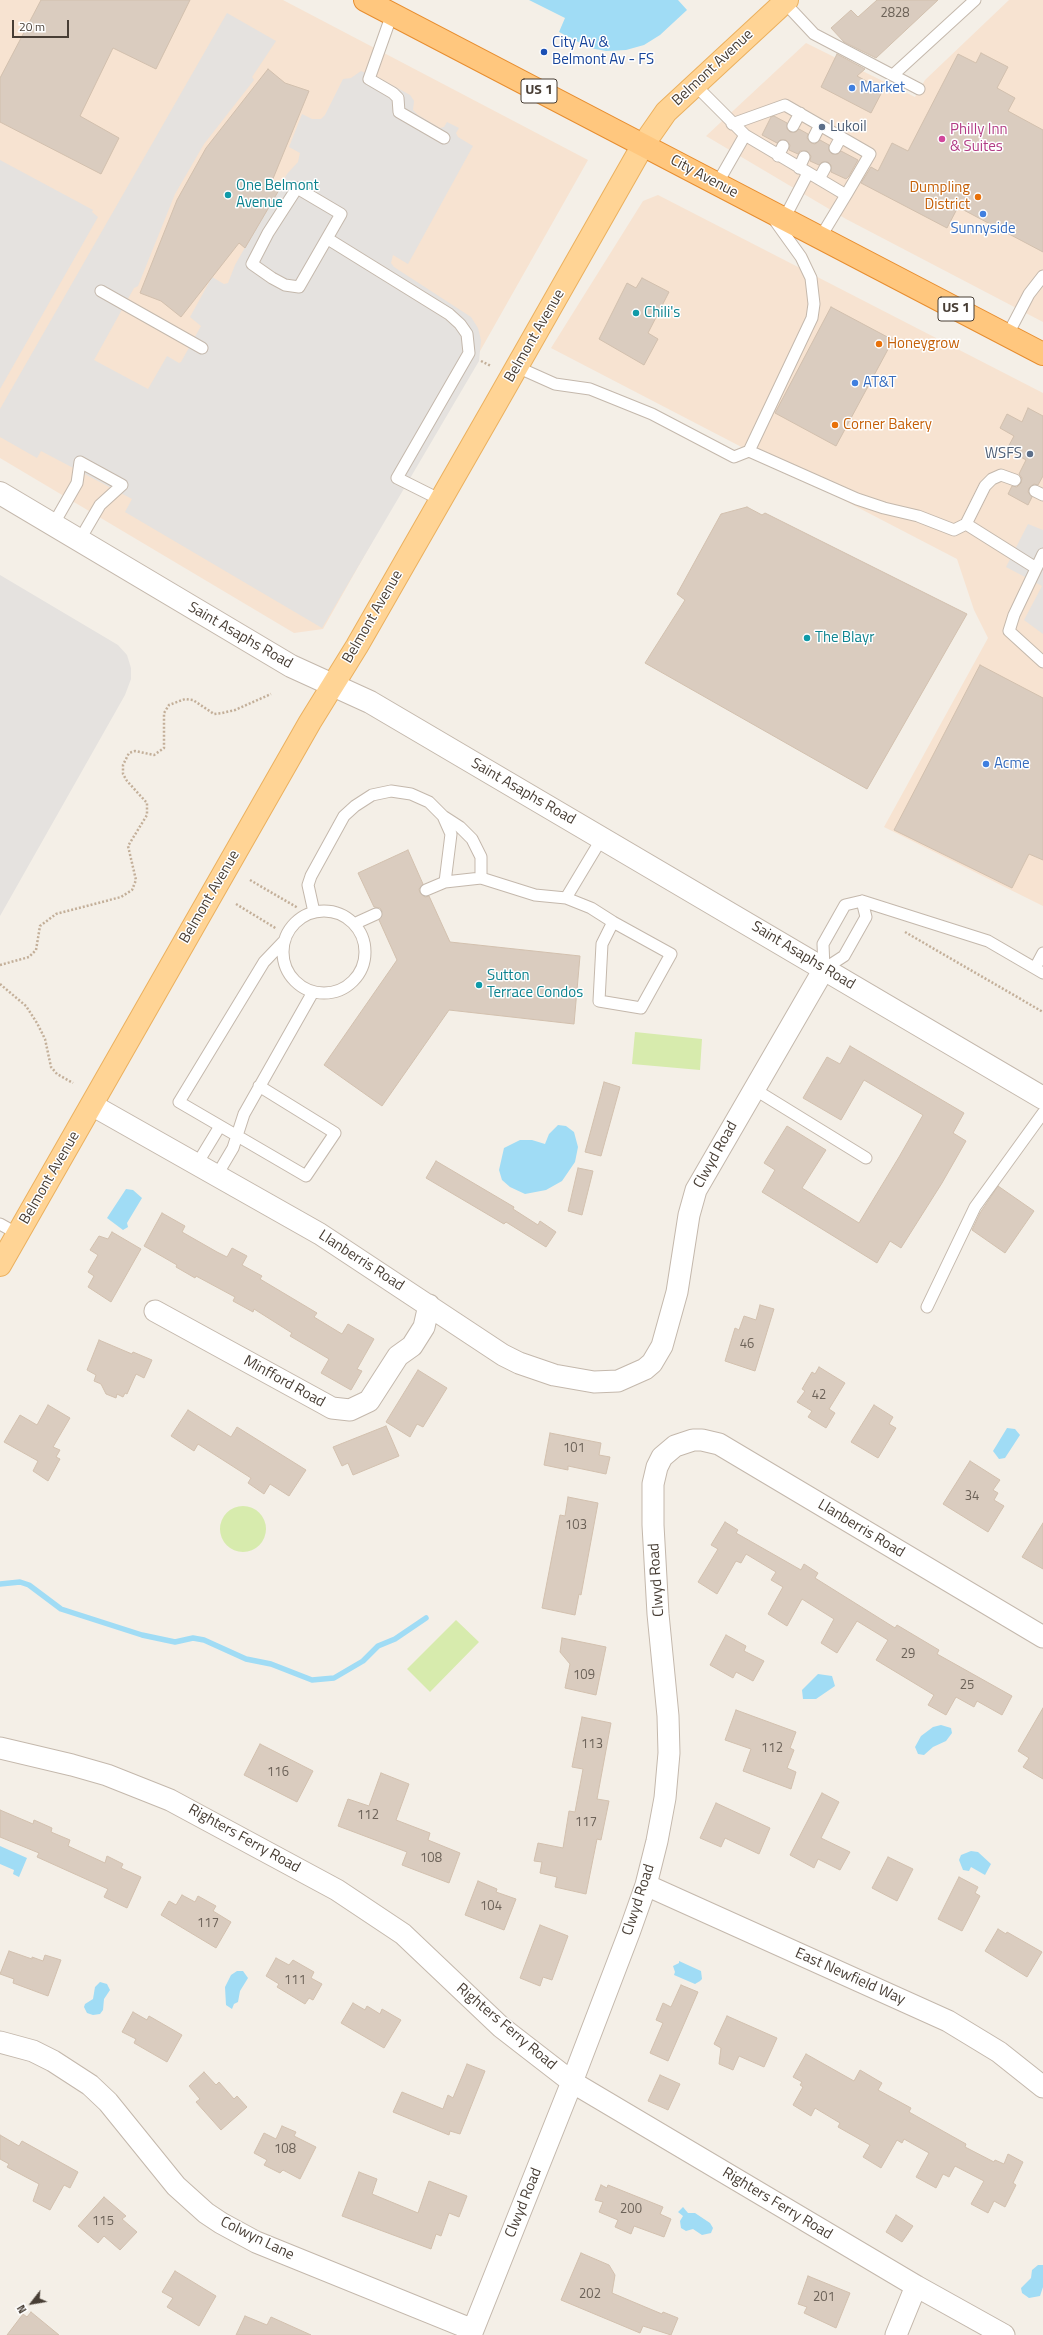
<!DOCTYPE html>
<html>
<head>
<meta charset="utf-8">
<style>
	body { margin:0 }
	#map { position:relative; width:1043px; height:2335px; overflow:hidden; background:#f4efe7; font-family:"Titillium Web",sans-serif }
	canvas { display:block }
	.north { position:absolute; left:12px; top:2283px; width:40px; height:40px; -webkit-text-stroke:3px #fff; paint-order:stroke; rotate:239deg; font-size:11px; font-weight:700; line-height:16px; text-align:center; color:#483e35 }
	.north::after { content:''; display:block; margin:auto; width:14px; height:18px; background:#483e35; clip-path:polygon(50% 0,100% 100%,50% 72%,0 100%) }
	.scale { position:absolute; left:12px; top:20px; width:57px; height:18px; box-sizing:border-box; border:2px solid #483e35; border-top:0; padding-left:5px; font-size:12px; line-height:14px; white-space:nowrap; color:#483e35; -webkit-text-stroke:3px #fff; paint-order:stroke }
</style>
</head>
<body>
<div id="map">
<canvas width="1043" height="2335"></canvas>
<div class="north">N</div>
<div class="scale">20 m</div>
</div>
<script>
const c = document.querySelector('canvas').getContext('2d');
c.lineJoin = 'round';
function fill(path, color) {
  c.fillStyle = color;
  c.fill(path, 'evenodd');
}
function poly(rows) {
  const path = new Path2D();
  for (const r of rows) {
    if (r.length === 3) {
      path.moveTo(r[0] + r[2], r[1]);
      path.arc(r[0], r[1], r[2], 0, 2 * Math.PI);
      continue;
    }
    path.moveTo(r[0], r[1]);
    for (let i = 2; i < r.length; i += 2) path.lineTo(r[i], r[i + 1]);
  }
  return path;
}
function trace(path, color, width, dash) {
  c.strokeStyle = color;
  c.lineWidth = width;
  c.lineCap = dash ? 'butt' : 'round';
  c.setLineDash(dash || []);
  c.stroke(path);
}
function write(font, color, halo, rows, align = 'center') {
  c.font = font + ' "Titillium Web",sans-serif';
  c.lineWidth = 3;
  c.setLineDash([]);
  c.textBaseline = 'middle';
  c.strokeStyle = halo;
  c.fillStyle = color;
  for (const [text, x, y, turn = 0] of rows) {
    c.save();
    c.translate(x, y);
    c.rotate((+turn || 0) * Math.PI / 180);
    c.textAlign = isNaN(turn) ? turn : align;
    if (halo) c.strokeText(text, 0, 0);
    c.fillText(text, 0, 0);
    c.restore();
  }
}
fill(poly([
	[0,0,283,0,588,160,323,629,294,633,0,458],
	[1009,0,1043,0,1043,322,846,219,706,136,806,43,915,97,925,80],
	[658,195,1043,393,1043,906,884,827,988,638,974,610,957,559,551,348,643,201]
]), '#f7e3d1');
fill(poly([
	[635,1032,702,1039,700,1070,632,1064],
	[243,1529,23],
	[456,1620,479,1642,430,1692,407,1669]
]), '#d7ebad');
fill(poly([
	[227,13,276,41,252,77,254,80,204,144,175,194,138,286,134,288,94,360,148,389,167,356,179,363,181,362,201,326,190,317,212,277,224,284,228,283,235,265,287,174,298,162,300,153,289,147,302,114,312,119,321,119,325,115,343,79,351,78,361,71,385,81,410,95,414,101,413,110,418,115,440,128,444,127,447,122,459,128,456,133,458,137,473,146,408,264,393,255,391,263,394,267,471,317,478,328,481,340,479,361,322,628,125,512,132,499,41,451,37,458,0,437,0,409],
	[0,160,93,210,92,212,98,217,0,389],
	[1028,524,1043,530,1043,634,1024,620,1042,586,1006,567],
	[0,575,118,645,127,655,131,668,131,679,125,695,0,916]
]), '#e5e2df');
fill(poly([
	[529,0,678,0,687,10,660,35,644,45,626,50,606,51,590,48,559,32,565,18],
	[558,1125,566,1126,574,1132,578,1147,575,1162,562,1181,546,1190,525,1194,510,1187,502,1180,499,1170,504,1148,520,1140,532,1140,545,1144,549,1134],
	[126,1189,133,1190,142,1198,127,1223,128,1227,123,1230,107,1218],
	[1007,1428,1015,1429,1020,1435,1005,1458,999,1459,993,1451],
	[818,1674,832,1676,835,1686,816,1699,803,1699,802,1690],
	[941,1725,951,1728,952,1733,946,1741,933,1747,924,1755,918,1754,915,1747,921,1736,933,1727],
	[0,1846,27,1858,19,1877,13,1874,14,1870,0,1864],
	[971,1851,978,1852,991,1864,985,1875,971,1867,969,1871,963,1870,959,1860,961,1855],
	[679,1961,701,1971,702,1979,700,1981,695,1984,674,1975,675,1972,673,1966,679,1963],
	[237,1971,243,1971,248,1978,240,1991,238,2002,234,2004,232,2009,226,2005,225,1987,231,1975],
	[100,1982,107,1984,110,1990,104,1999,103,2010,100,2014,93,2015,87,2013,84,2007,85,2004,93,1999,95,1987],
	[683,2207,688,2213,695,2213,710,2223,713,2228,711,2233,702,2235,693,2229,686,2231,681,2228,680,2221,683,2216,678,2212],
	[1038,2265,1043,2265,1043,2287,1040,2296,1029,2298,1022,2293,1021,2288,1031,2278,1032,2270]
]), '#a0dcf5');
trace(poly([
	[0,1584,20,1582,29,1585,61,1609,142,1635,175,1642,193,1638,204,1640,246,1659,271,1664,312,1680,334,1678,363,1661,378,1646,395,1639,426,1618]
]), '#a0dcf5', 5.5);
const building = poly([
	[41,0,190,0,156,69,113,48,80,116,119,138,101,174,0,122,0,78,41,0],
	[877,0,938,0,876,58,844,42,831,28,851,10,858,17,877,0],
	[981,53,1008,67,997,88,1015,98,1008,111,1043,130,1043,252,958,207,947,228,861,183,871,167,878,171,892,143,908,151,958,54,976,63,981,53],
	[837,54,865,69,857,76,883,90,871,113,821,87,837,54],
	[268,69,285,83,309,91,270,186,279,190,245,248,239,243,181,317,161,301,140,293,177,200,206,148,268,69],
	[774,116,787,123,787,129,790,132,796,132,799,129,808,134,807,138,811,143,815,144,820,140,829,145,829,151,832,154,838,154,841,151,858,160,849,176,846,179,831,172,831,165,828,162,822,162,819,165,810,161,811,156,807,151,800,151,798,154,789,150,790,145,786,140,780,140,777,143,762,135,771,117,774,116],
	[642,278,669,292,648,333,658,339,644,365,599,339,627,283,636,288,642,278],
	[831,307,893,340,836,446,775,413,831,307],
	[1028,408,1043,416,1043,476,1038,485,1034,484,1029,488,1028,492,1032,497,1028,505,1008,494,1012,486,1017,487,1021,483,1022,478,1019,474,1026,460,1007,449,1014,436,1000,428,1007,414,1022,422,1028,408],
	[747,507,762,515,765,513,967,614,867,789,645,663,685,600,677,594,721,514,747,507],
	[980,665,1043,698,1043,860,1029,854,1012,888,894,830,980,665],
	[408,850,423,884,419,889,420,893,425,897,429,896,450,942,580,956,574,1024,449,1010,382,1106,324,1065,397,960,379,920,382,911,380,908,374,907,358,873,408,850],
	[850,1046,964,1113,953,1133,966,1141,942,1183,901,1248,890,1241,877,1263,762,1192,775,1170,764,1163,787,1126,826,1150,802,1188,859,1223,899,1157,923,1115,864,1080,841,1120,803,1098,827,1057,840,1064,850,1046],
	[604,1082,620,1087,601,1156,585,1152,604,1082],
	[436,1161,514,1207,513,1209,538,1225,540,1221,556,1232,546,1247,506,1222,504,1224,426,1178,436,1161],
	[578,1168,593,1171,582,1215,568,1211,578,1168],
	[998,1186,1034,1211,1005,1253,972,1230,980,1213,998,1186],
	[162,1213,185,1226,182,1232,217,1252,227,1257,232,1248,247,1256,242,1265,262,1276,260,1279,317,1313,314,1317,342,1334,348,1324,374,1339,357,1369,362,1371,351,1390,321,1373,329,1359,290,1336,292,1333,254,1309,253,1312,233,1301,235,1297,196,1276,195,1278,176,1267,177,1265,144,1246,162,1213],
	[112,1232,141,1249,111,1302,88,1287,94,1276,88,1272,98,1255,90,1250,99,1236,108,1239,112,1232],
	[760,1305,774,1309,755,1371,725,1361,735,1328,739,1330,744,1316,756,1320,760,1305],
	[99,1340,132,1354,133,1352,152,1360,144,1378,136,1374,127,1394,125,1393,123,1397,117,1394,116,1398,106,1394,101,1384,94,1381,96,1375,87,1370,99,1340],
	[819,1367,845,1383,829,1409,835,1413,826,1428,808,1417,812,1411,797,1402,805,1391,802,1389,812,1372,815,1374,819,1367],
	[418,1370,447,1388,423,1427,417,1424,410,1437,386,1422,418,1370],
	[48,1405,70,1418,53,1447,60,1450,56,1457,60,1459,48,1481,33,1471,38,1461,4,1442,20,1415,37,1425,48,1405],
	[874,1405,893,1417,889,1424,896,1428,878,1458,851,1442,874,1405],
	[188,1410,231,1437,237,1427,306,1470,289,1496,270,1484,264,1494,248,1483,251,1478,198,1444,194,1451,171,1436,188,1410],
	[386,1426,399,1456,353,1475,348,1463,342,1466,333,1447,386,1426],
	[550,1433,601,1443,599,1455,610,1457,606,1474,568,1466,568,1470,544,1465,550,1433],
	[970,1461,1000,1480,993,1490,998,1493,994,1500,1004,1506,988,1532,943,1504,970,1461],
	[568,1497,598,1503,581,1595,579,1594,575,1615,542,1608,560,1515,565,1516,568,1497],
	[725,1522,738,1530,736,1533,801,1570,804,1564,818,1573,815,1578,895,1628,897,1625,939,1650,937,1654,1012,1696,1002,1715,977,1701,974,1707,956,1697,946,1715,928,1705,934,1695,876,1660,888,1640,857,1621,837,1653,821,1643,834,1619,802,1599,787,1626,768,1614,783,1587,771,1580,776,1572,746,1554,741,1563,736,1561,717,1594,698,1582,718,1549,711,1545,725,1522],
	[1043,1523,1043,1569,1022,1557,1043,1523],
	[726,1635,746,1646,744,1651,764,1661,753,1681,736,1672,733,1678,710,1665,726,1635],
	[562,1638,606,1647,596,1695,565,1688,570,1664,560,1652,562,1638],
	[1043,1708,1043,1779,1023,1767,1029,1758,1018,1751,1043,1708],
	[736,1710,796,1732,790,1748,794,1750,787,1768,796,1772,791,1789,743,1771,751,1749,725,1740,736,1710],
	[582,1717,611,1723,597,1799,609,1801,601,1840,597,1839,586,1894,555,1887,557,1877,540,1873,542,1862,534,1861,538,1843,563,1848,569,1811,575,1812,583,1769,572,1767,582,1717],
	[260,1744,313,1771,297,1802,244,1775,260,1744],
	[381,1773,409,1784,396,1820,430,1833,428,1840,460,1853,449,1883,402,1865,407,1852,338,1826,348,1799,369,1806,381,1773],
	[822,1793,839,1802,821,1838,850,1852,840,1870,818,1859,814,1868,790,1855,822,1793],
	[716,1803,770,1828,759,1854,725,1838,721,1847,700,1838,716,1803],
	[0,1810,33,1824,34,1820,52,1828,51,1832,70,1840,68,1846,105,1863,107,1856,123,1864,121,1868,141,1877,127,1908,104,1897,108,1889,37,1857,39,1853,0,1837,0,1810],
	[888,1857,913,1869,897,1901,872,1888,888,1857],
	[959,1877,978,1887,975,1893,980,1896,962,1931,938,1919,959,1877],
	[478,1881,497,1889,496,1892,516,1899,504,1930,465,1915,478,1881],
	[182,1895,195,1902,198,1896,216,1906,213,1911,231,1922,216,1948,161,1915,169,1901,176,1905,182,1895],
	[540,1925,568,1936,552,1980,543,1977,540,1986,520,1978,540,1925],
	[998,1929,1006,1934,1007,1932,1042,1952,1027,1977,985,1951,998,1929],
	[9,1951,32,1959,32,1957,43,1961,45,1955,61,1960,48,1996,13,1983,14,1979,0,1974,9,1951],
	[276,1958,289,1965,293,1960,314,1972,311,1978,322,1984,313,2000,309,1998,305,2004,277,1987,279,1984,266,1976,276,1958],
	[681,1985,698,1992,668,2061,650,2053,663,2023,656,2020,663,2003,671,2007,681,1985],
	[353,2003,365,2010,367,2006,380,2014,382,2009,401,2020,384,2048,341,2023,353,2003],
	[133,2012,147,2020,149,2016,182,2035,167,2062,134,2043,136,2039,122,2032,133,2012],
	[727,2016,777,2038,764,2067,739,2056,733,2070,719,2064,721,2048,714,2044,727,2016],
	[806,2054,854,2081,860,2070,882,2083,878,2090,911,2108,909,2112,966,2144,965,2147,994,2162,995,2160,1004,2164,1008,2154,1023,2162,1013,2183,1016,2185,1005,2207,994,2201,988,2213,971,2204,984,2181,955,2166,949,2177,943,2174,936,2188,916,2177,929,2153,904,2139,902,2143,897,2140,881,2168,863,2157,870,2145,838,2127,840,2123,815,2108,811,2116,793,2105,803,2087,800,2085,802,2082,793,2077,806,2054],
	[467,2064,485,2071,460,2134,450,2131,449,2135,393,2112,402,2092,443,2109,448,2095,453,2098,467,2064],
	[204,2072,216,2085,219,2082,234,2099,237,2096,247,2107,221,2130,196,2102,200,2099,189,2086,204,2072],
	[660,2075,680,2084,668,2110,648,2101,660,2075],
	[282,2126,296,2132,294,2136,316,2147,300,2179,283,2170,280,2173,264,2165,267,2160,254,2153,264,2133,276,2139,282,2126],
	[0,2135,19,2146,22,2141,78,2172,70,2188,64,2185,50,2210,33,2201,39,2184,7,2167,9,2164,0,2159,0,2135],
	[359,2172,377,2179,372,2194,418,2213,429,2181,467,2196,459,2217,449,2213,441,2236,436,2234,431,2249,342,2216,359,2172],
	[601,2185,607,2188,608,2185,663,2207,660,2214,671,2219,664,2237,634,2226,631,2234,615,2227,618,2220,599,2212,603,2202,595,2200,601,2185],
	[104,2197,126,2216,122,2219,137,2232,120,2250,104,2236,98,2243,78,2226,104,2197],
	[896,2215,913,2226,902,2242,886,2232,896,2215],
	[581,2253,609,2265,615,2275,612,2293,662,2314,663,2312,678,2318,671,2335,643,2326,640,2333,561,2300,581,2253],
	[175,2271,216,2296,199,2326,167,2307,173,2298,162,2292,175,2271],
	[808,2276,850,2293,836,2328,804,2313,807,2307,798,2304,808,2276],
	[31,2312,59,2335,7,2335,23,2314,27,2317,31,2312],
	[245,2316,267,2325,271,2317,311,2335,236,2335,245,2316]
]);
fill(building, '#daccbf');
trace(building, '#d2c0ae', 1);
const service = poly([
	[784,2,814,34,919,89],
	[392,14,369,79,393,93,398,98,399,112,444,138],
	[893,75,975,0],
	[695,85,745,135,846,195,820,238],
	[732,124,785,105,870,154,846,195],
	[793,126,800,113],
	[814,137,820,125],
	[835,148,841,137],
	[778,156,783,146],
	[799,168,804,157],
	[819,179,825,168],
	[717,184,745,135],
	[297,188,341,214,299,287,285,285,272,278,252,264,268,233,297,188],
	[784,219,808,173],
	[328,239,449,314,460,324,467,334,469,353,397,478,441,500],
	[101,291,202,348],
	[1007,336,1029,294,1043,276],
	[517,367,555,384,590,389,652,414,734,457,749,451,812,318,814,304,811,278,801,257,773,218],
	[749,451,857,499,884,508,918,516,954,530,966,524,985,486,992,479,1001,475,1015,480],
	[1035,491,1043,495],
	[966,524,1036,568],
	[53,525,77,483,80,462,122,485,100,505,79,541],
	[1043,554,1014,615,1009,631,1043,662],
	[443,816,460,827,472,839,481,857,481,878],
	[426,890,445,882,481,878,535,895,566,898,602,838],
	[566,898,591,908,613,922,671,954,641,1008,599,1001,602,944,613,922],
	[324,952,41],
	[314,912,308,885,311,876,344,816,355,806,372,795,391,791,411,794,429,802,443,816,451,834,445,882],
	[354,924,376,914],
	[1035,968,1043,953],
	[824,969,823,944,845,905,862,901,988,941,1043,973],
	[824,969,844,956,866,917,862,901],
	[259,1086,335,1133,306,1176,179,1102,264,962,285,940],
	[754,1089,866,1158],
	[197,1164,220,1126],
	[217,1175,233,1148,244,1114,313,992],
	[0,1224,18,1234],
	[927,1307,975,1207,1043,1113]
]);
const minor = poly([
	[92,1105,320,1234,503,1355,519,1363,554,1375,594,1382,618,1381,645,1369,652,1363,662,1346,677,1292,689,1215,696,1190,824,969],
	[155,1311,323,1403,332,1408,350,1410,369,1401,398,1356,412,1346,424,1327,429,1305],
	[0,1748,72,1765,107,1775,170,1800,337,1890,403,1934,501,2027,572,2082,916,2286,1004,2335],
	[646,1885,948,2021,999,2052,1043,2087],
	[0,2042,33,2051,53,2061,90,2085,108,2102,176,2186,206,2213,221,2223,256,2242,473,2330],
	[471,2335,572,2082,629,1933,646,1885,657,1841,665,1798,669,1753,668,1716,658,1614,653,1525,653,1484,657,1467,662,1457,675,1446,693,1440,702,1440,719,1444,1043,1637],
	[896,2335,916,2286]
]);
const tertiary = poly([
	[0,493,291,666,370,702,1043,1098]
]);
const primary = poly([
	[0,1265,310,722,357,646,494,407,643,145,666,112,787,0]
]);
const trunk = poly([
	[365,0,1043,354]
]);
trace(service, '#c4b8ac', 13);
trace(minor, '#c4b8ac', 23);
trace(tertiary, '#c4b8ac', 24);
trace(primary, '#ebb05e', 24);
trace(trunk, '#e78d2f', 24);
trace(poly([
	[481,361,491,366],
	[250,880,298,908],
	[236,904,277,929],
	[905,932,1043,1012],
	[0,965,29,957,36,950,40,926,56,914,121,897,132,890,136,880,128,846,147,815,147,803,127,781,123,774,123,765,129,753,135,751,154,755,164,748,164,713,169,705,185,699,193,700,214,714,222,713,235,710,271,694],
	[0,984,26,1006,37,1023,45,1039,51,1067,57,1074,73,1083]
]), '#c3af99', 2.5, [2, 2]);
trace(service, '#fff', 11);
trace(minor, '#fff', 21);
trace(tertiary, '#fff', 22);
trace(primary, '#ffd495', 22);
trace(trunk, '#ffc77e', 22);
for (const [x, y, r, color] of [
	[544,52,4,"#1a4fb4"],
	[852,88,4,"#3f7fe0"],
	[822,127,4,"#5c6f8a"],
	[942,139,4,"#d1479c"],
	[228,195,4,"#0f9aa8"],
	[978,197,4,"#e8710a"],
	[983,214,4,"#3f7fe0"],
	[636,313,4,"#0f9aa8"],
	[879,344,4,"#e8710a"],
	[855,383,4,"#3f7fe0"],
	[835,425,4,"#e8710a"],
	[1030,454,4,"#5c6f8a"],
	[807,638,4,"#0f9aa8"],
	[986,764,4,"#3f7fe0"],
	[479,985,4,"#0f9aa8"]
]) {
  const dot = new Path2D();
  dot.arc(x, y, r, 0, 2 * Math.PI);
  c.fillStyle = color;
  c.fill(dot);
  trace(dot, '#fff', 1.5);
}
write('13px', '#6c6258', null, [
	["2828",895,14],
	["46",747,1345],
	["42",819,1396],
	["101",574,1449],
	["34",972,1497],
	["103",576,1526],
	["29",908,1655],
	["109",584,1676],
	["25",967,1686],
	["113",592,1745],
	["112",772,1749],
	["116",278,1773],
	["112",368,1816],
	["117",586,1823],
	["108",431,1859],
	["104",491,1907],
	["117",208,1924],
	["111",295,1981],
	["108",285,2150],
	["200",631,2210],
	["115",103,2222],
	["202",590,2295],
	["201",824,2298]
]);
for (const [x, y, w] of [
	[539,91,36],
	[956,309,36]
]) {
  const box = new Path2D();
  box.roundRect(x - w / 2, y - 12, w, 24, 3);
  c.fillStyle = '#fff';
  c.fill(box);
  trace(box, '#483e35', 1);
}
write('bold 14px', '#483e35', null, [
	["US 1",539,91],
	["US 1",956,309]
]);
write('15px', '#164399', '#fff', [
	["City Av &",552,43],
	["Belmont Av - FS",552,60]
], 'left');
write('15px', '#483e35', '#fff', [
	["Belmont Avenue",713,68,-43],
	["City Avenue",704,177,28],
	["Belmont Avenue",535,336,-60],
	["Belmont Avenue",373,617,-60],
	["Saint Asaphs Road",240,636,30],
	["Saint Asaphs Road",523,792,30],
	["Belmont Avenue",210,897,-60],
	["Saint Asaphs Road",803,956,31],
	["Clwyd Road",716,1155,-61],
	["Belmont Avenue",50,1178,-60],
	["Llanberris Road",361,1261,33],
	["Minfford Road",284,1382,29],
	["Llanberris Road",861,1529,31],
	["Clwyd Road",657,1580,-94],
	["Righters Ferry Road",244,1839,29],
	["Clwyd Road",639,1900,-72],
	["East Newfield Way",850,1977,24],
	["Righters Ferry Road",506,2027,40],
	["Clwyd Road",524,2203,-68],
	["Righters Ferry Road",777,2204,31],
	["Colwyn Lane",257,2239,26]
]);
write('15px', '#366cbe', '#fff', [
	["Market",860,88],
	["Sunnyside",983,229,"center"],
	["AT&T",863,383],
	["Acme",994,764]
], 'left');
write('15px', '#4e5e75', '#fff', [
	["Lukoil",830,127],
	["WSFS",1022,454,"right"]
], 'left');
write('15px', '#b23c85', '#fff', [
	["Philly Inn",950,130],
	["& Suites",950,147]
], 'left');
write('15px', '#0d838f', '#fff', [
	["One Belmont",236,186],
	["Avenue",236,203],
	["Chili's",644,313],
	["The Blayr",815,638],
	["Sutton",487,976],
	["Terrace Condos",487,993]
], 'left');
write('15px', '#c56008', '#fff', [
	["Dumpling",970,188,"right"],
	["District",970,205,"right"],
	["Honeygrow",887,344],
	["Corner Bakery",843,425]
], 'left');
</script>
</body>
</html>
